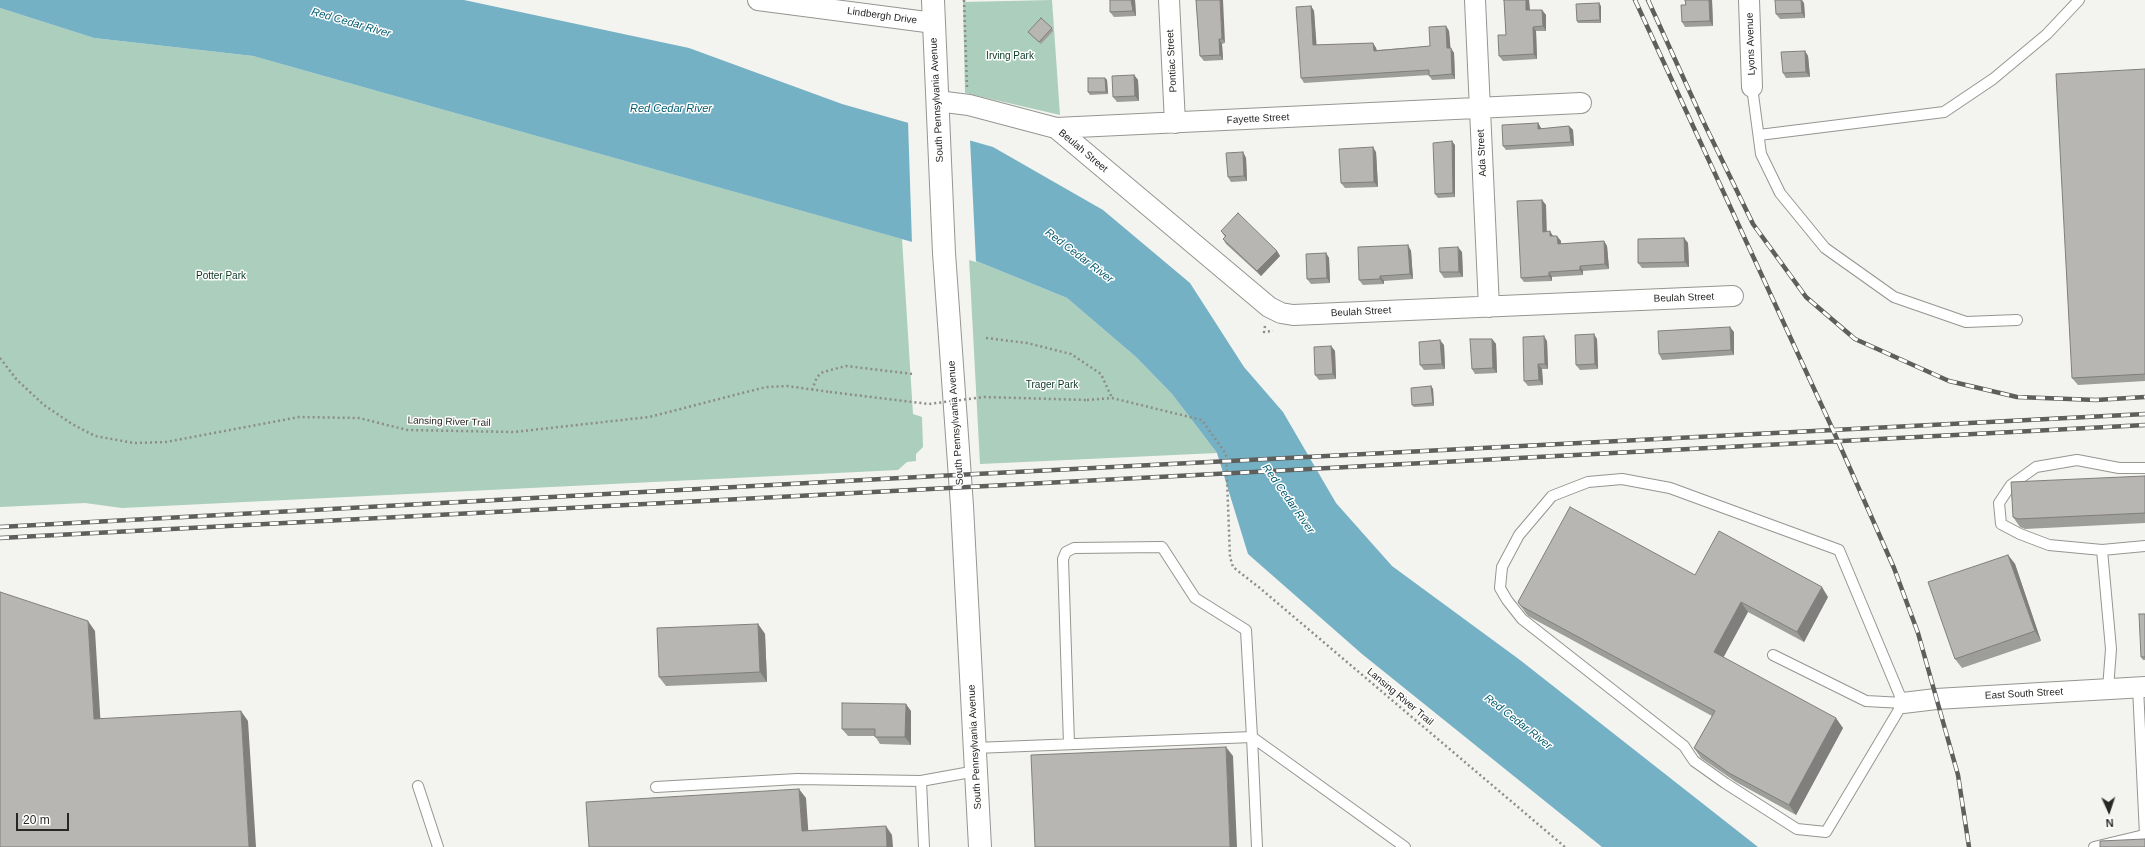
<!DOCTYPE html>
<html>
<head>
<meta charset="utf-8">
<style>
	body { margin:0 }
	#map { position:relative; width:2145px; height:847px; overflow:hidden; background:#f3f3ef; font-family:Arial,sans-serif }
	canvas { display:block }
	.north { position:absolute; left:2089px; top:791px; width:40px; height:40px; -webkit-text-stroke:3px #fff; paint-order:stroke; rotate:177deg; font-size:11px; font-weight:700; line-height:16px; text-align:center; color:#272725 }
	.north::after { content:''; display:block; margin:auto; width:14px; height:18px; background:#272725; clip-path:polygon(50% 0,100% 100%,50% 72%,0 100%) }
	.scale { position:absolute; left:16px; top:813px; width:53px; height:18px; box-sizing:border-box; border:2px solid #272725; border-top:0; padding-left:5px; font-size:12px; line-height:14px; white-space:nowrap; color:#272725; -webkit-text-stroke:3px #fff; paint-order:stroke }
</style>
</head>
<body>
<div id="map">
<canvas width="2145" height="847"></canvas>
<div class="north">N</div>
<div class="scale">20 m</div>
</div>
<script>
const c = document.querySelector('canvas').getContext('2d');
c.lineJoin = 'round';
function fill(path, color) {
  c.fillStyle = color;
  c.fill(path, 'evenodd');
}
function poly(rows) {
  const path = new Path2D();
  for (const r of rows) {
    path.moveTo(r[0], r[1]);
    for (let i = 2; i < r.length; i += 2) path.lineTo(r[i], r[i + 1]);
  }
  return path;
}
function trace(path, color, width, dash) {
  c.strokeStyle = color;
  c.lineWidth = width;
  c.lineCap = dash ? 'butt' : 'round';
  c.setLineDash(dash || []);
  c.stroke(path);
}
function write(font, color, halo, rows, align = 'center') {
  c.font = font + ' Arial,sans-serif';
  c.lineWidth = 3;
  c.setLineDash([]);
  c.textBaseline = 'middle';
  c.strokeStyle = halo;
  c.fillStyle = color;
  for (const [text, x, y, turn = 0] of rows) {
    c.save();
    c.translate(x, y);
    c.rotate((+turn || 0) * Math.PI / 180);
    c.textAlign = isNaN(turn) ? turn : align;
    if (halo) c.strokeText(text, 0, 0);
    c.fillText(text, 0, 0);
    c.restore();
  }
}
fill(poly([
	[1052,0,1060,115,965,93,963,2],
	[0,8,94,38,253,56,902,239,913,414,922,417,923,447,916,454,916,461,907,462,898,470,122,508,85,503,0,507],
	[969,258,1067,298,1136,357,1172,394,1217,453,980,464]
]), '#accebc');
fill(poly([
	[0,0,464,0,689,48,842,104,993,147,1103,210,1190,283,1244,367,1283,412,1336,503,1392,566,1520,660,1758,847,1602,847,1362,654,1248,554,1217,453,1172,394,1136,357,1067,298,969,258,253,56,94,38,0,8]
]), '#75b1c4');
fill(poly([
	[908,121,970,139,976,262,912,244]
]), '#f3f3ef');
const service = poly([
	[1752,87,1761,154,1780,193,1825,248,1894,297,1966,322,2017,320],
	[1759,135,1944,112,1993,79,2047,34,2079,0],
	[1622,479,1670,488,1839,550,1903,703,1826,832,1797,829,1725,783,1694,761,1684,746,1522,619,1507,600,1500,588,1502,567,1519,535,1552,496,1588,482,1622,479],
	[2102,550,2145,546],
	[1773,655,1866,701,1903,703],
	[2138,687,2145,835],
	[2108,689,2111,649,2102,550,2049,545,2020,534,2001,524,1999,503,2011,485,2036,467,2077,460,2119,468,2145,468],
	[1069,744,1063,559,1066,552,1074,548,1162,547,1195,598,1246,630,1252,737,1405,847],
	[975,748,1252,737,1257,847],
	[921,781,924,847],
	[418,786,438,847],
	[656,787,797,779,921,781,976,771],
	[2094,847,2144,835]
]);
const minor = poly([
	[758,0,934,23],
	[1169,0,1175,123],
	[1475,0,1489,307],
	[1749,0,1752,87],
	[937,101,969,105,1056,128,1581,103],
	[1056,128,1269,307,1281,313,1293,315,1733,296],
	[1903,703,1936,699,2145,687]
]);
const secondary = poly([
	[933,0,944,253,962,506,980,847]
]);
trace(service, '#959591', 12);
trace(minor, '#959591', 22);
trace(secondary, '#959591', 24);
trace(poly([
	[964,0,967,87],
	[1265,326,1264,332,1273,331],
	[986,338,1027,343,1071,354,1101,374,1112,398],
	[0,358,17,380,44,405,72,424,95,436,134,443,166,442,299,417,359,418,407,430,514,432,649,417,766,387,787,386,830,392],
	[812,390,817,377,823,372,846,366,913,374],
	[1087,400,1112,398,1202,420,1226,454,1230,557,1233,567,1261,589,1565,847]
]), '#8c8c89', 2.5, [2, 3]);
trace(service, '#fff', 10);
trace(minor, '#fff', 20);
trace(secondary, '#fff', 22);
const rail = poly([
	[1635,0,1833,430,1894,568,1918,633,1958,775,1969,847],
	[1648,0,1703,121,1753,224,1806,297,1855,339,1949,381,2017,397,2096,400,2145,397],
	[0,527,937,476,2145,414],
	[0,538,2145,425]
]);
trace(rail, '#5e5e5b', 4.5);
trace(rail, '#fff', 3, [9]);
trace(poly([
	[830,392,929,404,984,397,1087,400]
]), '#8c8c89', 2.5, [2, 3]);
fill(poly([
	[1110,0,1135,0,1136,16,1114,17,1110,12],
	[1196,0,1225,43,1222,44,1223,60,1204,61,1200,56],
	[1503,0,1529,0,1530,10,1542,10,1546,15,1546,31,1536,31,1537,59,1503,61,1499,56,1506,35,1504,1],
	[1712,0,1713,26,1685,27,1682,22,1686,5],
	[1804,3,1805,18,1780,19,1776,14],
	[1311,6,1314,11,1316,45,1373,43,1376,48,1377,50,1430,46,1446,26,1449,31,1450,48,1454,53,1455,79,1432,80,1429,75,1304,83,1301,78],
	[1601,6,1601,23,1578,23,1577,21],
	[1052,28,1053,31,1041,44,1030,34,1028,32],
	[1805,51,1808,56,1810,77,1786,78,1783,73],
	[2145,69,2145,381,2078,385,2072,378],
	[1134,75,1138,80,1139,101,1117,102,1113,97],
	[1105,78,1107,80,1108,94,1090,95,1088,92],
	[1538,123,1541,128,1541,129,1569,126,1573,130,1574,146,1506,150,1503,146],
	[1455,145,1455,197,1438,198,1435,194],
	[1243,152,1246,158,1247,181,1231,182,1228,177],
	[1376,152,1378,187,1345,188,1341,183],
	[1542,200,1546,205,1546,231,1561,241,1561,244,1604,241,1607,246,1609,269,1583,271,1583,275,1552,277,1552,281,1524,282,1521,278],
	[1221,231,1277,251,1280,256,1261,276,1226,244,1223,239,1225,237],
	[1684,238,1688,243,1689,267,1642,268,1638,263],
	[1408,245,1411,251,1413,279,1384,281,1384,284,1363,285,1359,280],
	[1462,252,1463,277,1444,278,1440,272],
	[1326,253,1329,258,1330,283,1311,284,1307,279],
	[1734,332,1734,355,1662,360,1659,354],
	[1492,339,1496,344,1497,373,1475,374,1472,369],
	[1597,339,1598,369,1580,370,1576,365],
	[1547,341,1548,369,1542,369,1543,385,1528,386,1524,381],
	[1444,345,1445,369,1424,370,1420,365],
	[1331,346,1335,351,1336,379,1319,380,1315,375],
	[1431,386,1433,389,1434,406,1414,407,1412,405],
	[2145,476,2145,523,2025,529,2020,527,2013,517],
	[2008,555,2015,564,2041,641,1962,668,1955,659],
	[1695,575,1828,597,1804,642,1748,612,1723,657,1843,728,1796,815,1736,782,1701,758,1694,748,1712,716,1528,616,1525,612,1518,602],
	[2145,614,2145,660,2143,660,2141,657],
	[758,624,765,634,767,682,666,686,659,677],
	[911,711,911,745,880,744,875,736,848,736,842,729]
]), '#9d9d9a');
fill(poly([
	[1131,0,1135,0,1136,16,1133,11],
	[1220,0,1223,0,1225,43,1222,39],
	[1526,0,1529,0,1530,15,1526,10],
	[1709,0,1712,0,1713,26,1710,21],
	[1801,0,1802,0,1804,3,1805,18,1802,13],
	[1599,3,1601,6,1601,23,1600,20],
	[1311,6,1314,11,1317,50,1313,45],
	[1542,10,1546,15,1546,31,1543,26],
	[1446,26,1449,31,1451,53,1447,48],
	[1533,27,1536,31,1537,59,1534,54],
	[1219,39,1222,44,1223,60,1220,55],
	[1373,43,1376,48,1377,55,1374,51],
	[1451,48,1454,53,1455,79,1452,74],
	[1805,51,1808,56,1810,77,1806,72],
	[1134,75,1138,80,1139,101,1135,96],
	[1105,78,1107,80,1108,94,1106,92],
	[1538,123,1541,128,1541,134,1538,129],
	[1569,126,1573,130,1574,146,1571,142],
	[1452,141,1455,145,1455,197,1453,193],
	[1373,147,1376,152,1378,187,1374,182],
	[1243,152,1246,158,1247,181,1244,176],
	[1542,200,1546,205,1547,236,1543,232],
	[1550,231,1553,236,1550,236],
	[1557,236,1561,241,1561,249,1558,244],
	[1684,238,1688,243,1689,267,1685,262],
	[1604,241,1607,246,1609,269,1605,264],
	[1408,245,1411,251,1413,279,1410,274],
	[1458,247,1462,252,1463,277,1459,272],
	[1277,251,1280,256,1261,276,1257,271],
	[1326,253,1329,258,1330,283,1327,278],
	[1580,266,1583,271,1583,275,1580,270],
	[1549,272,1552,277,1552,281,1549,276],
	[1380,276,1384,281,1384,284,1380,279],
	[1730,327,1734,332,1734,355,1731,350],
	[1594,334,1597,339,1598,369,1595,364],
	[1544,336,1547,341,1548,369,1545,364],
	[1492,339,1496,344,1497,373,1493,368],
	[1440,340,1444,345,1445,369,1442,364],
	[1331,346,1335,351,1336,379,1333,374],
	[1538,364,1542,369,1543,385,1539,380],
	[1431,386,1433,389,1434,406,1433,403],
	[2008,555,2015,564,2041,641,2035,631],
	[1822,587,1828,597,1804,642,1797,632],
	[1741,602,1748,612,1721,662,1714,652],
	[88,621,95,631,101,729,94,719],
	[758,624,765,634,767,682,760,672],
	[906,704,911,711,911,745,905,737],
	[241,711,248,721,256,847,249,847],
	[1836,718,1843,728,1796,815,1789,805],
	[1226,747,1233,756,1237,847,1230,847],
	[799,789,806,798,809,841,802,831],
	[886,826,892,835,893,847,887,847]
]), '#807f7d');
const building = poly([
	[1110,0,1131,0,1133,11,1110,12,1110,0],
	[1196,0,1220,0,1222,39,1219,39,1220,55,1200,56,1196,0],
	[1504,0,1526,0,1526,10,1542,10,1543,26,1533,27,1534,54,1499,56,1498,35,1506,35,1504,0],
	[1685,0,1709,0,1710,21,1682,22,1681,5,1686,5,1685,0],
	[1775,0,1801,0,1802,13,1776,14,1775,0],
	[1599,3,1600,20,1577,21,1576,4,1599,3],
	[1311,6,1313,45,1373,43,1374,51,1430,46,1429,27,1446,26,1447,48,1451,48,1452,74,1429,76,1429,70,1301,78,1296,7,1311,6],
	[1041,18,1052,28,1039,42,1028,32,1041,18],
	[1805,51,1806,72,1783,73,1781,52,1805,51],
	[2145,69,2145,374,2072,378,2056,74,2145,69],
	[1134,75,1135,96,1113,97,1112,76,1134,75],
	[1088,78,1105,78,1106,92,1088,92,1088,78],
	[1538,123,1538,129,1569,126,1571,142,1503,146,1502,125,1538,123],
	[1452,141,1453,193,1435,194,1433,143,1452,141],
	[1373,147,1374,182,1341,183,1339,149,1373,147],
	[1243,152,1244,176,1228,177,1226,153,1243,152],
	[1542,200,1543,232,1550,231,1550,236,1557,236,1558,244,1604,241,1605,264,1580,266,1580,270,1549,272,1549,276,1521,278,1517,201,1542,200],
	[1238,213,1277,251,1257,271,1223,239,1226,236,1221,231,1238,213],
	[1684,238,1685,262,1638,263,1638,239,1684,238],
	[1408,245,1410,274,1380,276,1380,279,1359,280,1358,247,1408,245],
	[1458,247,1459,272,1440,272,1439,248,1458,247],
	[1326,253,1327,278,1307,279,1306,254,1326,253],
	[1730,327,1731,350,1659,354,1658,331,1730,327],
	[1594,334,1595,364,1576,365,1575,335,1594,334],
	[1544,336,1545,364,1538,364,1539,380,1524,381,1523,337,1544,336],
	[1470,339,1492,339,1493,368,1472,369,1470,339],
	[1440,340,1442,364,1420,365,1419,342,1440,340],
	[1331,346,1333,374,1315,375,1314,347,1331,346],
	[1431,386,1433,403,1412,405,1411,388,1431,386],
	[2145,476,2145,513,2018,519,2013,517,2011,482,2145,476],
	[1570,507,1695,575,1719,531,1822,587,1797,632,1741,602,1714,652,1836,718,1789,805,1729,773,1694,748,1715,711,1521,606,1518,602,1570,507],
	[2008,555,2035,631,1955,659,1928,582,2008,555],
	[0,592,88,621,94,719,241,711,249,847,0,847,0,592],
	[2139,614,2145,614,2145,657,2141,657,2139,614],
	[758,624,760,672,659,677,657,628,758,624],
	[842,703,906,704,905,737,875,737,875,729,842,729,842,703],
	[1226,747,1230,847,1035,847,1031,755,1226,747],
	[799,789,802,831,886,826,887,847,589,847,586,802,799,789],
	[2145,839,2145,847,2100,847,2100,841,2145,839]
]);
fill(building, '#b7b6b3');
trace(building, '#807f7d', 1);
write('10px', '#272725', '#fff', [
	["Lindbergh Drive",882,16,8],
	["Lyons Avenue",1751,44,-92],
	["Pontiac Street",1172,61,-93],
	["South Pennsylvania Avenue",937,100,-93],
	["Fayette Street",1258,119,-3],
	["Beulah Street",1083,151,40],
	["Ada Street",1482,153,-93],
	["Beulah Street",1684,298,-2],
	["Beulah Street",1361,312,-3],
	["Lansing River Trail",449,422,2],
	["South Pennsylvania Avenue",956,423,-94],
	["East South Street",2024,694,-3],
	["Lansing River Trail",1400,697,40],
	["South Pennsylvania Avenue",975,747,-93]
]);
write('10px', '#073623', '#fff', [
	["Irving Park",1010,56],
	["Potter Park",221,276],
	["Trager Park",1052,385]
]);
write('italic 11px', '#045b6f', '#fff', [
	["Red Cedar River",351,23,16],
	["Red Cedar River",671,109],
	["Red Cedar River",1079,256,37],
	["Red Cedar River",1288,499,55],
	["Red Cedar River",1518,722,38]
]);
</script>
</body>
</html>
